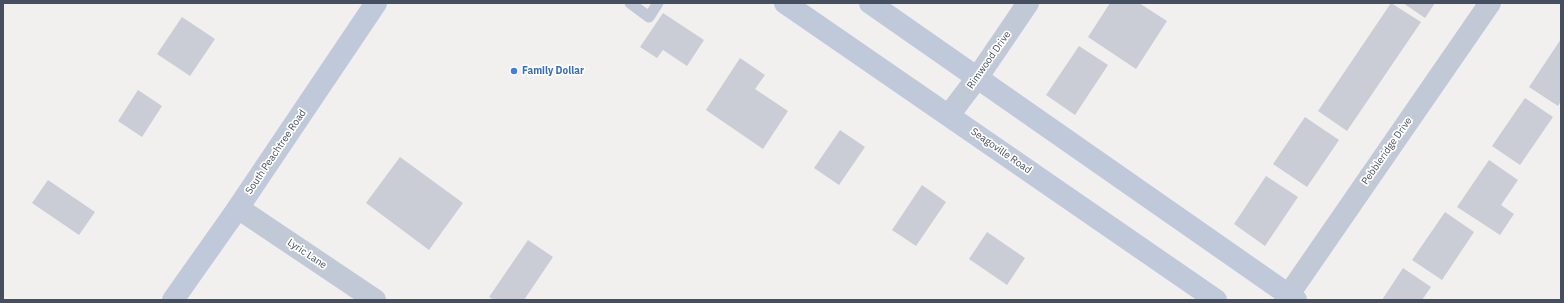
<!DOCTYPE html>
<html>
<head>
<meta charset="utf-8">
<style>
	body { margin:0 }
	#map { position:relative; width:1564px; height:303px; overflow:hidden; background:#f2efef; font-family:"IBM Plex Sans",sans-serif }
	canvas { display:block }
	.frame { position:absolute; inset:0; border:4px solid #454f5f; pointer-events:none }
</style>
</head>
<body>
<div id="map">
<canvas width="1564" height="303"></canvas>
<div class="frame"></div>
</div>
<script>
const c = document.querySelector('canvas').getContext('2d');
c.lineJoin = 'round';
function fill(path, color) {
  c.fillStyle = color;
  c.fill(path, 'evenodd');
}
function poly(rows) {
  const path = new Path2D();
  for (const r of rows) {
    path.moveTo(r[0], r[1]);
    for (let i = 2; i < r.length; i += 2) path.lineTo(r[i], r[i + 1]);
  }
  return path;
}
function trace(path, color, width, dash) {
  c.strokeStyle = color;
  c.lineWidth = width;
  c.lineCap = dash ? 'butt' : 'round';
  c.setLineDash(dash || []);
  c.stroke(path);
}
function write(font, color, halo, rows, align = 'center') {
  c.font = font + ' "IBM Plex Sans",sans-serif';
  c.lineWidth = 3.5;
  c.setLineDash([]);
  c.textBaseline = 'middle';
  c.strokeStyle = halo;
  c.fillStyle = color;
  for (const [text, x, y, turn = 0] of rows) {
    c.save();
    c.translate(x, y);
    c.rotate((+turn || 0) * Math.PI / 180);
    c.textAlign = isNaN(turn) ? turn : align;
    if (halo) c.strokeText(text, 0, 0);
    c.fillText(text, 0, 0);
    c.restore();
  }
}
fill(poly([
	[1110,3,1139,3,1167,21,1136,69,1088,37],
	[1391,3,1421,22,1347,131,1318,111],
	[1403,3,1435,3,1425,18],
	[663,13,704,40,687,66,663,50,657,58,640,47],
	[182,17,215,39,190,76,157,54],
	[1561,39,1561,101,1558,106,1529,87],
	[1079,46,1108,65,1075,115,1046,95],
	[740,58,765,75,755,89,788,111,763,149,706,110],
	[138,90,162,106,142,137,118,121],
	[1525,98,1553,117,1520,165,1492,146],
	[1305,117,1339,140,1307,187,1273,164],
	[840,130,865,147,839,185,814,168],
	[400,157,463,203,429,250,366,203],
	[1489,160,1518,180,1501,205,1514,214,1500,235,1457,207],
	[1266,176,1298,197,1265,246,1234,224],
	[48,180,95,212,79,235,32,203],
	[922,185,946,202,916,246,892,230],
	[1445,212,1474,232,1442,280,1412,260],
	[987,232,1025,258,1007,285,969,259],
	[528,240,553,257,524,300,494,300,489,297],
	[1403,268,1431,287,1422,300,1382,300]
]), '#cacdd5');
trace(poly([
	[630,3,649,17,658,3]
]), '#c1c9d6', 11);
trace(poly([
	[949,115,977,78,1028,3],
	[238,208,375,300],
	[1285,300,1490,3]
]), '#c1c9d6', 22);
trace(poly([
	[785,3,1216,300],
	[870,3,1296,300],
	[173,300,238,208,376,3]
]), '#bfc9da', 22);
for (const [x, y, r, color] of [
	[514,71,4,"#3f7fe0"]
]) {
  const dot = new Path2D();
  dot.arc(x, y, r, 0, 2 * Math.PI);
  c.fillStyle = color;
  c.fill(dot);
  trace(dot, '#fff', 1.5);
}
write('10px', '#454f5f', '#fff', [
	["Rimwood Drive",989,60,-55],
	["Seagoville Road",1001,151,35],
	["Pebbleridge Drive",1387,151,-55],
	["South Peachtree Road",276,152,-56],
	["Lyric Lane",307,254,34]
]);
write('bold 10px', '#366cbe', '#fff', [
	["Family Dollar",522,71]
], 'left');
</script>
</body>
</html>
